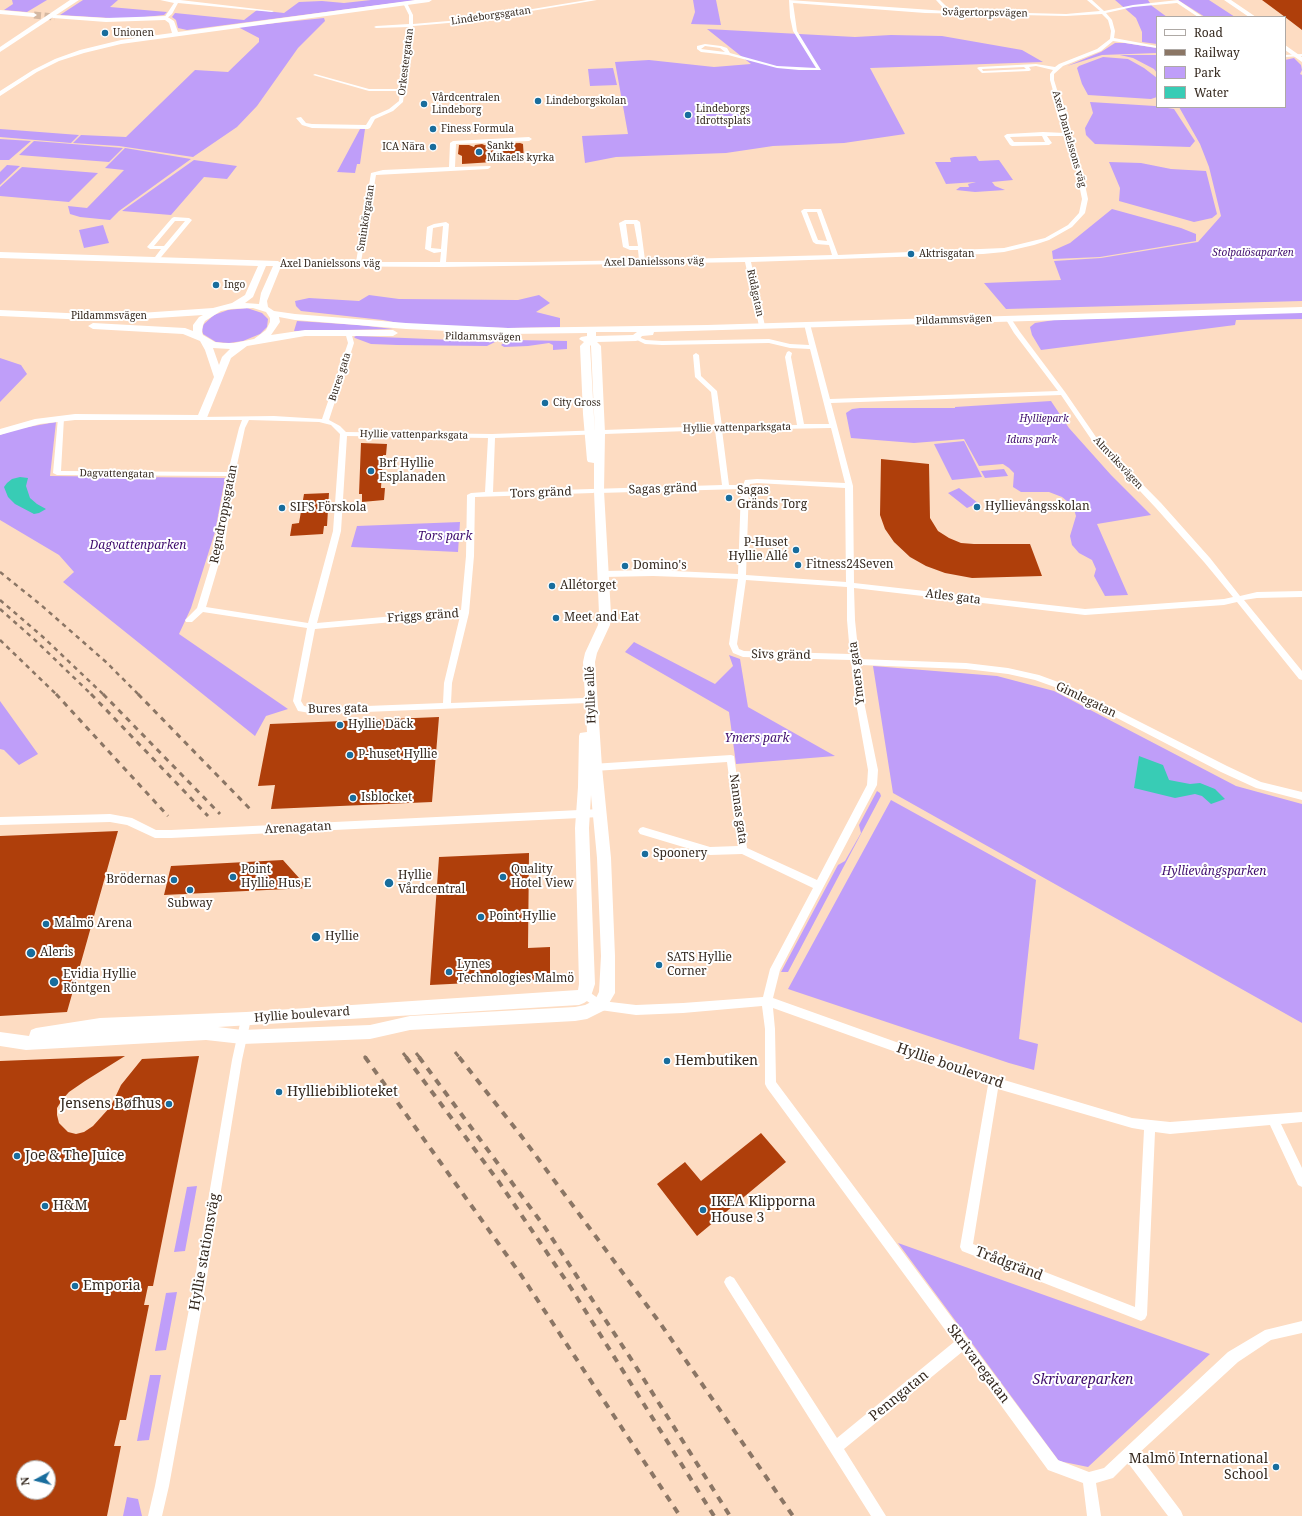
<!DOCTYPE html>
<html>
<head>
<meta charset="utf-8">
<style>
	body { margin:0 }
	#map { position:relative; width:1302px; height:1516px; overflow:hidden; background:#fddcc2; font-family:"Noto Serif",serif }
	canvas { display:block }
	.legend { position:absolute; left:1156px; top:16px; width:130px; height:92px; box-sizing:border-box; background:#fff; border:1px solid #aea9a5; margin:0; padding:5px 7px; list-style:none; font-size:12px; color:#35291f }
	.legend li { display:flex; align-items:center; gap:8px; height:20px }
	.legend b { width:20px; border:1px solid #aea9a5 }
	.north { position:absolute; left:16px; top:1460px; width:40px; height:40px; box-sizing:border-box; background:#fff; border:1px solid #aea9a5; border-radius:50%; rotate:263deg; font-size:11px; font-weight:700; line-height:16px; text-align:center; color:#35291f }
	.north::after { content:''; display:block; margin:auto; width:14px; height:18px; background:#186d9d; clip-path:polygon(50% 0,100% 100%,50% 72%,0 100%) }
</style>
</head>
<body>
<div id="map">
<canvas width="1302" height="1516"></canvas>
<ul class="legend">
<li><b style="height:5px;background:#fff"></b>Road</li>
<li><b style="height:5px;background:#8b7665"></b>Railway</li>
<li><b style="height:11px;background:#bf9ef9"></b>Park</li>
<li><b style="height:11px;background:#38ccb5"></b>Water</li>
</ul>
<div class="north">N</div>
</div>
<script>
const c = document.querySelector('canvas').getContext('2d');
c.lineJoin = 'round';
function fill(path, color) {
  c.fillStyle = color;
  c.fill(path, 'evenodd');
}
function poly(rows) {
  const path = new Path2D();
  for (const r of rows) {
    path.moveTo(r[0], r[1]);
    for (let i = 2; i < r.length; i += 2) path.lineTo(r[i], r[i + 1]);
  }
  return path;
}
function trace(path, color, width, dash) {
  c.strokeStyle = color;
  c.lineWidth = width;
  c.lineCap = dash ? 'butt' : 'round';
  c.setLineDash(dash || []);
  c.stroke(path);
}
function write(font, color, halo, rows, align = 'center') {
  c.font = font + ' "Noto Serif",serif';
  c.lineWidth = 4;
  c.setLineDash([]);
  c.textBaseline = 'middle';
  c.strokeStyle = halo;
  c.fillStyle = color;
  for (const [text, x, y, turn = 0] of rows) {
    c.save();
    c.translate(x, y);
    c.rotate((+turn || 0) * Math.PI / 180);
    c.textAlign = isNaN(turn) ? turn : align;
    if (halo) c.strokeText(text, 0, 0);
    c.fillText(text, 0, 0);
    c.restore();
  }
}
fill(poly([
	[12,0,47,0,27,12,4,10,13,4],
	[83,0,118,0,110,7,167,12,164,15,135,18,110,18,60,15],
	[371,0,418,0,187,30,178,28,176,20,172,17,175,13,244,20,257,10,284,13,299,2,322,1,344,3],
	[693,0,716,0,721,25,691,24,695,12],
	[1115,0,1148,0,1152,6,1167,17,1157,17,1157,44,1142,42,1142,32,1136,18],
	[1178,0,1209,0,1235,17,1205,17],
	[324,18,325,21,298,48,257,106,237,127,193,157,119,146,73,143,81,135,126,137,195,70,228,72,259,42,259,38,238,27],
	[707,29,855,37,891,35,942,36,1022,50,1043,62,870,68,905,134,844,143,773,146,726,153,616,157,585,163,582,136,628,134,615,62,649,60,714,67,751,64],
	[1115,43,1125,43,1157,48,1157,53,1102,55,1067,66,1101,52],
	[1120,55,1157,55,1157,73,1154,69,1133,58],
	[1103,57,1128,59,1144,68,1157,78,1157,97,1151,99,1088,95,1082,84,1077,68,1079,66],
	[1294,58,1301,65,1302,70,1300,74,1302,75,1302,301,1006,309,984,283,1061,280,1054,261,1101,258,1198,242,1221,216,1209,167,1200,144,1179,107,1285,107,1285,60],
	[613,68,617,85,590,86,588,69],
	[1090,102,1155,106,1174,109,1195,141,1190,147,1095,144,1086,135,1085,128,1093,113],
	[0,129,79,135,71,143,0,137],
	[360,129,365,129,360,164,357,164,355,173,337,172],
	[0,139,31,141,9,160,0,160],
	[34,141,123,148,109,162,19,155],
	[125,148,191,159,119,211,110,220,80,217,70,214,68,206,87,208,124,170,105,168],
	[976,156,979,161,999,160,1013,180,992,182,995,186,1005,190,975,192,956,190,960,187,969,187,968,184,976,182,946,184,935,162,951,162,950,158,954,157],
	[194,160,237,166,227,179,204,177,171,215,122,211],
	[1109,162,1141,163,1171,169,1206,171,1217,214,1212,218,1194,222,1119,201,1120,188],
	[7,165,20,166,0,185,0,172],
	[22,167,98,173,69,202,0,196,0,187],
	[1112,209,1181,228,1196,234,1196,241,1100,257,1053,259,1052,251,1070,243],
	[103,225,109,243,84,248,79,230],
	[369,295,399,299,518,300,539,295,550,303,536,312,560,318,560,327,508,328,408,325,383,320,301,311,296,306,295,301,309,298,359,301],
	[247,308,262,313,268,319,267,327,260,334,243,341,229,343,216,342,203,334,202,329,204,324,214,315,228,310],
	[1302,312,1302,319,1236,320,1235,325,1041,350,1032,335,1030,327,1035,323,1054,320],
	[297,321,359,325,393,329,294,331],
	[356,336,478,341,499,340,487,346,397,345,371,344,355,338,354,337],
	[514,340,567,341,567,349,553,350,553,345,549,343,528,346,504,347,501,345,505,342],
	[0,358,21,365,27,374,0,402],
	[1051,401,1069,428,1111,475,1151,515,1097,524,1128,595,1105,596,1094,576,1096,569,1092,560,1079,553,1072,545,1070,536,1076,516,1073,506,1062,497,1049,492,1021,492,1013,487,1014,473,1009,468,1003,464,979,466,964,439,914,443,851,438,846,413,852,409,860,408,955,408,955,407],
	[56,422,50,476,225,478,215,532,191,608,179,634,288,709,266,716,255,736,63,582,74,572,59,555,0,520,0,435,17,429],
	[964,441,982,477,952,480,934,444],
	[1004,469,1008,476,985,478,981,471],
	[959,488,978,503,967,508,948,493],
	[460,522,458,552,351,547,357,526],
	[634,642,715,684,733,666,729,655,740,659,748,707,835,756,736,764,729,712,625,652],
	[873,666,997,676,1054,691,1236,786,1302,804,1302,1023,893,793],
	[0,701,38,754,19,765,4,750,0,749],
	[877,791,880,793,881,796,788,972,781,972,838,865,845,861,861,833,859,825],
	[891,800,1036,880,1019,1039,1038,1044,1034,1070,1009,1063,788,989],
	[197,1186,185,1251,174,1252,187,1187],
	[898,1243,1210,1354,1088,1467,1059,1461],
	[177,1292,166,1350,155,1351,166,1293],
	[150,1375,161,1375,149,1440,137,1441],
	[127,1497,138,1499,142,1516,123,1516]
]), '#bf9ef9');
fill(poly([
	[20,477,28,478,26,486,30,498,37,504,46,509,39,513,34,514,15,504,8,497,4,487,7,483,12,479],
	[1139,756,1163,765,1169,780,1190,784,1200,783,1215,789,1225,799,1211,804,1202,796,1195,794,1175,798,1134,788]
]), '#38ccb5');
fill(poly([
	[1262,0,1302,0,1302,30,1285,17],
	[520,143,523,144,524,160,462,164,462,156,458,154,459,145,469,145,474,147,475,145,482,144,489,147,496,144],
	[361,443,387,444,386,455,383,455,381,488,385,488,384,500,362,502,362,494,359,494],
	[881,459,929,464,930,518,938,531,949,538,961,543,974,544,1030,544,1042,576,972,578,945,573,926,566,910,557,894,542,885,529,880,515],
	[329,493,327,526,324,526,323,534,290,536,292,524,299,523,304,494],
	[439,717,432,802,271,809,275,785,258,786,270,724],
	[118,831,67,1012,0,1016,0,836],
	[529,853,528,948,550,947,550,979,430,985,439,857],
	[283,860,308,888,164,895,171,866],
	[125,1056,85,1081,69,1092,62,1100,57,1108,57,1115,59,1123,68,1132,76,1134,84,1132,93,1126,111,1106,121,1085,142,1059,199,1056,153,1286,148,1286,144,1305,149,1305,126,1420,120,1420,114,1446,121,1446,107,1516,0,1516,0,1061],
	[24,1468,48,1468,48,1492,24,1492],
	[761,1133,786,1162,697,1236,657,1184,685,1162,701,1181]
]), '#af3f0b');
trace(poly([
	[34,15,55,17]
]), '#d5b8a1', 7, [7, 3.5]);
fill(poly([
	[160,0,180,0,274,11,272,12,178,3,172,14,166,19,164,18,174,3,160,0],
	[587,0,597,0,472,21,413,26,403,102,393,111,375,119,370,128,368,129,312,128,302,125,296,118,301,117,306,123,312,124,366,125,371,117,389,109,399,101,400,91,369,91,313,75,315,74,369,89,400,89,409,27,376,28,374,27,376,26,409,24,409,15,403,3,407,3,413,15,413,24,472,19,587,0],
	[789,0,946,11,936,0,940,0,951,11,1066,14,1100,11,1087,0,1092,0,1104,11,1133,5,1178,0,1203,17,1198,17,1177,3,1133,7,1106,13,1112,20,1115,31,1114,38,1157,46,1157,48,1113,41,1101,51,1063,66,1054,74,1054,80,1082,170,1088,199,1085,213,1072,227,1049,240,1034,245,1004,252,983,254,751,262,765,326,764,327,759,326,745,262,443,267,278,266,275,264,278,262,356,262,371,173,383,170,449,167,450,143,453,141,529,137,532,139,529,141,456,144,455,167,490,166,491,167,488,169,376,175,361,262,440,262,441,252,434,253,425,249,427,227,434,224,446,222,449,224,446,262,532,262,639,260,638,250,630,250,623,247,619,223,625,220,637,220,640,222,645,260,832,255,829,245,816,244,813,242,801,211,804,209,821,209,838,255,1004,248,1045,238,1068,225,1079,213,1082,199,1076,170,1066,136,1047,136,1052,143,1049,145,1012,146,1010,145,1004,136,1007,134,1043,132,1065,133,1050,80,1050,74,1053,70,1036,66,1029,67,1031,70,1029,71,982,73,977,68,979,67,1036,64,1055,67,1059,64,1097,49,1110,39,1111,31,1108,20,1102,14,1066,16,925,13,793,3,797,31,821,70,799,70,777,68,728,55,701,52,697,49,697,46,705,44,721,46,727,48,730,53,777,66,816,68,793,31,790,17,789,0],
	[705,46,720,48,725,52,701,49,705,46],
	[1024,67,1026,69,983,71,982,69,1024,67],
	[1042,136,1045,142,1014,142,1010,137,1042,136],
	[807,212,817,212,827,241,818,240,807,212],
	[626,224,634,224,638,246,629,246,626,224],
	[443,226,441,249,431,248,433,228,443,226],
	[1302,54,1302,56,1285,57,1285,55,1302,54],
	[174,217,189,218,192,220,157,262,153,262,152,261,161,249,150,249,147,247,172,218,174,217],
	[175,221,185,221,164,246,154,246,175,221],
	[1008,316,1010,317,1020,332,1065,392,1096,437,1161,503,1210,558,1240,596,1257,592,1302,591,1302,597,1257,598,1244,600,1302,671,1302,680,1299,679,1237,602,1224,605,1085,615,854,588,855,620,859,659,966,663,1008,668,1039,675,1069,686,1227,766,1261,782,1302,792,1302,800,1256,788,1221,772,1063,690,1035,680,1008,674,966,669,860,665,863,697,878,770,877,785,780,970,773,998,994,1077,1132,1118,1170,1122,1302,1112,1302,1122,1281,1124,1302,1168,1302,1187,1298,1185,1270,1125,1170,1134,1155,1132,1147,1315,1145,1319,1141,1321,962,1251,960,1247,988,1085,773,1008,775,1029,776,1082,1058,1460,1089,1472,1104,1468,1228,1352,1265,1330,1302,1321,1302,1333,1271,1340,1238,1362,1138,1454,1181,1511,1183,1516,1168,1516,1128,1463,1113,1478,1096,1483,1101,1516,1087,1516,1083,1483,1048,1470,962,1352,844,1449,886,1516,871,1516,726,1286,724,1282,726,1278,730,1276,734,1278,837,1438,954,1342,767,1088,765,1084,765,1029,762,1006,683,1013,636,1015,600,1010,581,997,580,994,581,991,585,989,602,1001,636,1005,683,1003,763,997,770,969,813,888,742,854,710,855,640,834,638,831,640,828,643,827,710,847,738,846,727,762,595,771,592,770,590,767,592,764,731,755,734,756,747,848,817,880,867,785,868,770,855,697,851,660,743,657,733,653,729,644,738,579,653,576,604,577,600,574,604,571,653,570,738,574,741,489,599,493,596,492,593,493,475,497,474,556,469,613,452,683,451,703,584,698,587,699,588,701,587,703,316,714,298,711,293,701,307,628,203,612,192,622,186,622,185,620,197,608,217,543,227,476,57,475,53,473,58,418,61,416,64,418,61,471,228,472,239,428,242,420,202,420,199,418,200,417,274,416,322,419,348,343,345,332,348,330,351,332,354,343,329,420,340,426,346,432,492,434,715,426,711,392,695,377,693,355,696,353,699,355,701,376,717,391,722,426,797,425,785,357,787,352,789,351,792,353,791,357,804,424,829,424,810,349,790,348,769,343,662,345,645,344,633,338,636,336,646,340,662,341,769,339,790,344,809,345,804,324,807,322,810,324,830,399,1058,391,1014,333,1005,318,1008,316],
	[1061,395,1091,439,1155,507,1204,562,1233,597,1224,599,1085,609,854,583,853,486,831,403,1061,395],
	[249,420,319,422,331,425,340,434,333,531,308,623,206,607,225,543,235,474,245,428,249,420],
	[831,428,845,483,757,479,745,480,743,485,729,485,722,430,831,428],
	[715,430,722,485,493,492,495,438,715,430],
	[347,436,488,438,485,492,471,493,467,495,466,556,461,610,317,623,341,531,347,436],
	[757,483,845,488,846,582,746,575,749,487,750,484,757,483],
	[746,580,847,587,847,620,850,654,744,651,739,649,737,644,746,580],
	[460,616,444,683,443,703,316,708,304,706,301,701,315,629,460,616],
	[998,1089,1132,1128,1144,1130,1135,1307,973,1244,998,1089],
	[600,809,603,810,605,813,603,816,600,817,171,838,155,838,127,825,110,822,0,825,0,817,110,814,132,818,156,830,171,830,600,809],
	[246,1014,250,1016,251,1019,242,1060,206,1283,169,1486,162,1516,148,1516,155,1486,194,1283,232,1060,241,1019,242,1016,246,1014]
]), '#fff');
fill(poly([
	[415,0,432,0,429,2,121,44,84,53,59,61,37,72,0,96,0,91,33,70,55,59,80,50,121,40,172,33,169,23,165,20,106,22,53,18,52,17,55,15,106,18,166,16,174,21,178,32,415,0],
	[1224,0,1231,0,1256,17,1249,17,1224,0],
	[0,10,34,13,37,15,34,17,0,14,0,10],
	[1285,45,1302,57,1302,62,1285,50,1285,45],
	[0,252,278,261,282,264,267,301,268,307,274,311,295,314,406,323,508,328,707,325,1302,307,1302,313,654,332,653,335,642,336,639,340,636,341,597,342,601,346,605,433,604,491,611,614,610,625,597,653,595,662,602,767,611,858,615,956,615,993,605,1010,587,1019,575,1021,410,1030,370,1039,242,1044,206,1040,26,1050,0,1046,0,1032,29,1036,31,1030,36,1028,100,1018,246,1012,578,990,579,984,575,828,578,787,579,736,580,733,587,732,583,662,585,653,598,625,599,614,594,491,594,463,588,462,587,460,583,414,580,346,584,342,579,339,581,337,587,336,587,333,508,334,406,329,295,320,279,317,280,322,271,335,305,330,393,330,398,333,393,336,305,336,247,346,231,358,206,420,75,420,40,424,0,435,0,429,35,419,75,414,198,415,214,377,205,350,200,341,183,334,93,329,88,326,93,323,185,328,193,331,193,325,199,317,203,315,111,321,0,316,0,310,111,315,213,308,232,303,245,295,258,266,0,258,0,252],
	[266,266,273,266,261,293,259,304,245,303,253,297,266,266],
	[253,308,266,312,270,318,270,322,266,330,254,339,234,343,223,343,215,342,203,335,202,332,203,325,205,321,221,311,231,309,253,308],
	[596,332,637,332,633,335,596,336,596,332],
	[591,345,591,346,595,435,590,346,591,345],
	[213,348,230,349,222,357,219,365,213,348],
	[591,795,597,858,601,956,599,992,595,1000,585,1005,575,1007,410,1016,370,1025,242,1030,218,1027,579,1005,584,1003,590,999,595,984,589,828,591,795]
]), '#fff');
fill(poly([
	[70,0,79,0,0,52,0,47,70,0]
]), '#fff');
trace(poly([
	[0,572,41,605,106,662,139,695],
	[0,600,43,637,104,695],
	[0,609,36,641,92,695],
	[0,640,57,695]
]), '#8b7665', 2.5, [4.5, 4.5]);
trace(poly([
	[56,694,168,816],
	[91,694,208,816],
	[103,694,220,814],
	[138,694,252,811],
	[455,1052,460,1058],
	[403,1053,407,1058],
	[416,1053,420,1058],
	[364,1056,366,1058]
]), '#8b7665', 3, [5.5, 5.5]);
trace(poly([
	[365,1057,521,1275,680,1516],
	[406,1057,499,1182,571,1288,714,1516],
	[419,1057,544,1226,633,1362,730,1516],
	[459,1057,519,1133,660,1323,793,1516]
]), '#8b7665', 4, [7, 7]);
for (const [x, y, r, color] of [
	[105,33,4,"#186d9d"],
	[538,101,4,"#186d9d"],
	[424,104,4,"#186d9d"],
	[688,115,4,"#186d9d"],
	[433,129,4,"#186d9d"],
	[433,147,4,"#186d9d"],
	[479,152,4,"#186d9d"],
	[911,254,4,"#186d9d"],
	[216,285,4,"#186d9d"],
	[545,403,4,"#186d9d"],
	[371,471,4,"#186d9d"],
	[729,498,4,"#186d9d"],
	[977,507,4,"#186d9d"],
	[282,508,4,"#186d9d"],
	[796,550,4,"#186d9d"],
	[798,565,4,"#186d9d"],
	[625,566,4,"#186d9d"],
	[552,586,4,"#186d9d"],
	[556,618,4,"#186d9d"],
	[340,725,4,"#186d9d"],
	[350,755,4,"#186d9d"],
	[353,798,4,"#186d9d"],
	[645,854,4,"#186d9d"],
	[233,877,4,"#186d9d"],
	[503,877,4,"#186d9d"],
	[174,880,4,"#186d9d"],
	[389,883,5,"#186d9d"],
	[190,890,4,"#186d9d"],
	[481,917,4,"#186d9d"],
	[46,924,4,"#186d9d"],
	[316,937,5,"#186d9d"],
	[31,953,5,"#186d9d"],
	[659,965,4,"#186d9d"],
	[449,972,4,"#186d9d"],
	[54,982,5,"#186d9d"],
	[667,1061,4,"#186d9d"],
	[279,1092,4,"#186d9d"],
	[169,1104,4,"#186d9d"],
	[17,1156,4,"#186d9d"],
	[45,1206,4,"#186d9d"],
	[703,1210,4,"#186d9d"],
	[75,1286,4,"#186d9d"],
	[1276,1467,4,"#186d9d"]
]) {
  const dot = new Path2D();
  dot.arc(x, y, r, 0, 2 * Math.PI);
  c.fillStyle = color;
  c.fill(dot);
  trace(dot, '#fff', 1.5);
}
write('10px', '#35291f', '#fff', [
	["Svågertorpsvägen",985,13,1],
	["Lindeborgsgatan",491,16,-8],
	["Orkestergatan",406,62,-83],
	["Axel Danielssons väg",1069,139,74],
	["Sminkörgatan",366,218,-81],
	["Axel Danielssons väg",654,262,-1],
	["Axel Danielssons väg",330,264],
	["Ridågatan",755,293,78],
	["Pildammsvägen",109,316],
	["Pildammsvägen",954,320,-2],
	["Pildammsvägen",483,337,1],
	["Bures gata",340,377,-72],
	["Hyllie vattenparksgata",737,428,-1],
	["Hyllie vattenparksgata",414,435,1],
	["Almviksvägen",1118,463,47],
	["Dagvattengatan",117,474,1]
]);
write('10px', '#35291f', '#fff', [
	["Unionen",113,33],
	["Vårdcentralen",432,98],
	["Lindeborg",432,110],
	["Lindeborgskolan",546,101],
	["Lindeborgs",696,109],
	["Idrottsplats",696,121],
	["Finess Formula",441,129],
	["Sankt",487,146],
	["Mikaels kyrka",487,158],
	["ICA Nära",425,147,"right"],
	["Aktrisgatan",919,254],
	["Ingo",224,285],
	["City Gross",553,403]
], 'left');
write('italic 10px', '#3e0c6d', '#fff', [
	["Stolpalösaparken",1253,253],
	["Hylliepark",1044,419],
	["Iduns park",1032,440]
]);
write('12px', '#35291f', '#fff', [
	["Brf Hyllie",379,464],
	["Esplanaden",379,478],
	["Sagas",737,491],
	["Gränds Torg",737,505],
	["Hyllievångsskolan",985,507],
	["SIFS Förskola",290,508],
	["P-Huset",788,543,"right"],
	["Hyllie Allé",788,557,"right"],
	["Fitness24Seven",806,565],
	["Domino's",633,566],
	["Allétorget",560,586],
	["Meet and Eat",564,618],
	["Hyllie Däck",348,725],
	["P-huset Hyllie",358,755],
	["Isblocket",361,798],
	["Spoonery",653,854],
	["Point",241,870],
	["Hyllie Hus E",241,884],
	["Quality",511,870],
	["Hotel View",511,884],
	["Hyllie",398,876],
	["Vårdcentral",398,890],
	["Brödernas",166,880,"right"],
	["Subway",190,904,"center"],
	["Point Hyllie",489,917],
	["Malmö Arena",54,924],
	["Hyllie",325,937],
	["Aleris",40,953],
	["SATS Hyllie",667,958],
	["Corner",667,972],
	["Lynes",457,965],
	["Technologies Malmö",457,979],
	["Evidia Hyllie",63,975],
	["Röntgen",63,989]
], 'left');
write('12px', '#35291f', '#fff', [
	["Sagas gränd",663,489,-2],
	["Tors gränd",541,493,-2],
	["Regndroppsgatan",224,514,-79],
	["Atles gata",953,597,7],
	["Friggs gränd",423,616,-4],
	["Sivs gränd",781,655,1],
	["Ymers gata",857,673,-97],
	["Hyllie allé",591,695,-92],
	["Gimlegatan",1086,700,26],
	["Bures gata",338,709,-1],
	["Nannas gata",738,809,82],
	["Arenagatan",298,828,-3],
	["Hyllie boulevard",302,1015,-4]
]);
write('italic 12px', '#3e0c6d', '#fff', [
	["Tors park",445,537],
	["Dagvattenparken",138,546],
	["Ymers park",757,739],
	["Hyllievångsparken",1214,872]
]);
write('14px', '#35291f', '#fff', [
	["Hembutiken",675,1061],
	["Hylliebiblioteket",287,1092],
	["Jensens Bøfhus",161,1104,"right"],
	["Joe & The Juice",25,1156],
	["IKEA Klipporna",711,1202],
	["House 3",711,1218],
	["H&M",53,1206],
	["Emporia",83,1286],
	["Malmö International",1268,1459,"right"],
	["School",1268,1475,"right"]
], 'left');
write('14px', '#35291f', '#fff', [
	["Hyllie boulevard",950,1066,19],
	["Hyllie stationsväg",205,1252,-80],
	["Trådgränd",1009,1264,21],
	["Skrivaregatan",978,1364,53],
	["Penngatan",899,1396,-39]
]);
write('italic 14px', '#3e0c6d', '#fff', [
	["Skrivareparken",1083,1380]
]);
</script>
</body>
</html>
